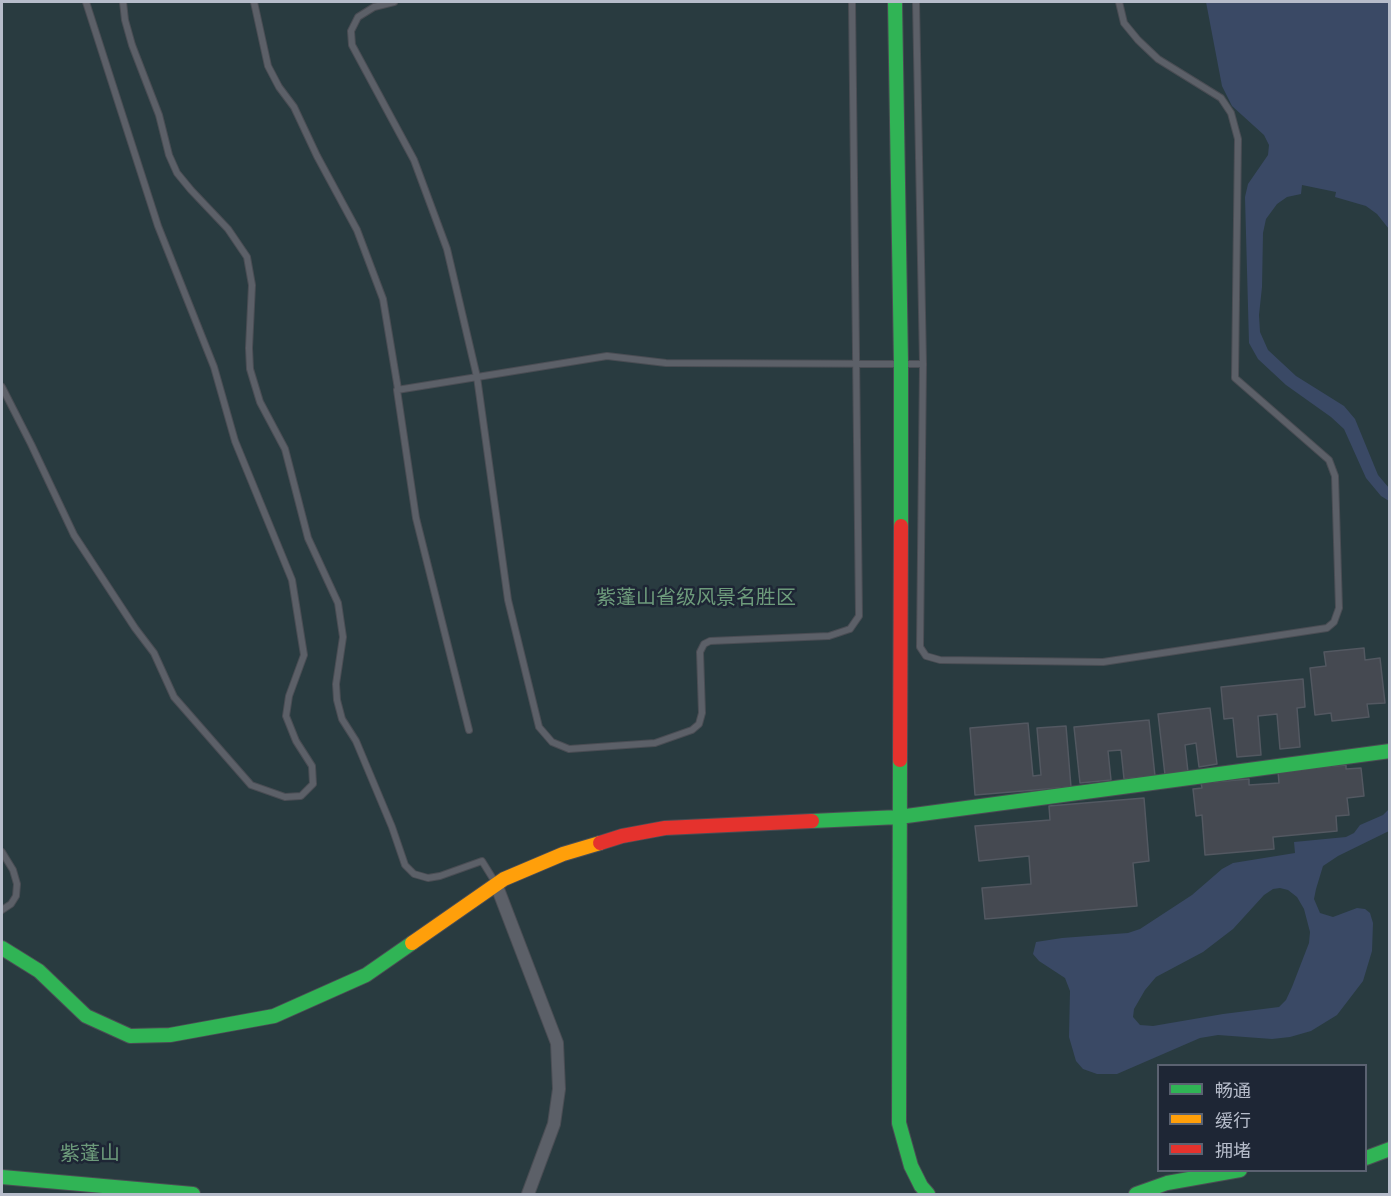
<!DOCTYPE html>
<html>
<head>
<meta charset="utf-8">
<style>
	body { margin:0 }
	#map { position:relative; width:1391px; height:1196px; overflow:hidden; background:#2c313a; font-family:Cabin,"Noto Sans SC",sans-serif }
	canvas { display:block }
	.frame { position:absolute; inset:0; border:3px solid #b6bcca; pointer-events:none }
	.legend { position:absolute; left:1157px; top:1064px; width:210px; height:108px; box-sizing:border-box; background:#1e2635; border:2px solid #5b6271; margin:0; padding:8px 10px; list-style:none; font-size:18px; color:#b6bcca }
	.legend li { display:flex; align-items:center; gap:12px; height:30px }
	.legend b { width:30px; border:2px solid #5b6271 }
</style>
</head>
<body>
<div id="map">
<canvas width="1391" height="1196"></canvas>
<div class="frame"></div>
<ul class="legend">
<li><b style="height:8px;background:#30b455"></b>畅通</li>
<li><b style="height:8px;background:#ff9f0a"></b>缓行</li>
<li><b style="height:8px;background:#e5322d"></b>拥堵</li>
</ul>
</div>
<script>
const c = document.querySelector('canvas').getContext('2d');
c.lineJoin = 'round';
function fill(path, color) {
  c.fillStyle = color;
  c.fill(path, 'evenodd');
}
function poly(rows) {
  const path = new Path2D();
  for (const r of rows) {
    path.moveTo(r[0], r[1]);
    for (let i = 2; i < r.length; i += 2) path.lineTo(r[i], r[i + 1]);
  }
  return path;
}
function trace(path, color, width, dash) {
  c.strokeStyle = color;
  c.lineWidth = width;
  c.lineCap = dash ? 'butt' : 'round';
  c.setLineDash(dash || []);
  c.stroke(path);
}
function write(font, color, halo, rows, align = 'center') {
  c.font = font + ' Cabin,"Noto Sans SC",sans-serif';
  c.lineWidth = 5;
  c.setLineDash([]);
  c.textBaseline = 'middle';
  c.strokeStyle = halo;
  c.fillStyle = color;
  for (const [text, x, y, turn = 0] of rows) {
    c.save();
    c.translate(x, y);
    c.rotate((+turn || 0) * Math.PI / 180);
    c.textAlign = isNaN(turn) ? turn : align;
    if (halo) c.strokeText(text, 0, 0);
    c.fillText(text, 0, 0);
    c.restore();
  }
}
fill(poly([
	[2,2,1389,2,1389,1194,2,1194],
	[1158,1066,1366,1066,1366,1170,1158,1170]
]), '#293b40');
fill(poly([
	[1206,2,1389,2,1389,229,1377,214,1366,206,1335,197,1336,192,1302,185,1301,194,1287,197,1277,204,1266,219,1263,233,1262,287,1259,315,1260,332,1268,350,1296,376,1344,406,1355,419,1378,475,1389,488,1389,501,1381,496,1366,478,1344,429,1331,417,1286,385,1258,359,1249,343,1245,197,1248,184,1268,155,1269,145,1264,135,1232,106,1222,86],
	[1389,809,1389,831,1338,856,1323,866,1316,889,1314,899,1320,913,1333,917,1357,908,1365,909,1370,913,1373,923,1372,951,1363,981,1337,1015,1311,1031,1290,1037,1272,1039,1218,1035,1200,1038,1117,1074,1097,1074,1083,1069,1076,1061,1069,1037,1070,991,1065,978,1039,961,1033,954,1036,942,1062,938,1128,933,1140,929,1192,895,1222,869,1233,863,1295,853,1294,842,1346,837,1354,833,1360,825,1383,815],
	[1280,888,1288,890,1297,897,1304,909,1310,932,1309,943,1292,987,1286,1000,1279,1007,1223,1014,1153,1026,1140,1025,1133,1017,1134,1009,1145,990,1156,977,1203,952,1233,929,1264,895,1273,889]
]), '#3a4965');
const building = poly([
	[1364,648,1365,660,1380,658,1385,703,1367,704,1369,717,1332,721,1331,713,1315,715,1310,668,1326,666,1324,652,1364,648],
	[1303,679,1305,707,1297,708,1300,747,1280,749,1277,714,1258,716,1261,755,1237,757,1233,718,1224,719,1221,687,1303,679],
	[1210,708,1217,764,1199,767,1196,743,1185,745,1188,772,1165,775,1158,714,1210,708],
	[1149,720,1155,776,1124,779,1121,750,1108,751,1111,780,1080,783,1074,727,1149,720],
	[1028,723,1033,776,1041,775,1037,728,1066,726,1071,787,975,795,970,728,1028,723],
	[1346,765,1346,769,1361,768,1364,796,1347,798,1349,815,1336,816,1337,831,1273,837,1274,849,1205,855,1202,815,1196,816,1193,789,1202,788,1201,783,1249,779,1249,785,1279,783,1278,771,1346,765],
	[1144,798,1149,861,1133,863,1137,906,985,919,982,888,1031,884,1029,856,979,861,975,826,1050,820,1049,806,1144,798]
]);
fill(building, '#454951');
trace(building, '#535861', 1.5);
const lane = poly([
	[123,2,125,20,132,45,159,115,169,155,177,173,191,190,228,229,247,257,252,285,249,348,250,369,260,402,285,449,308,538,338,603,343,637,336,684,337,700,342,719,356,741,392,827,405,865,414,874,428,878,440,876,482,861,495,882],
	[254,2,268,66,279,87,294,107,317,156,357,230,383,299,398,389],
	[394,2,374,7,358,17,351,31,352,45,414,160,447,249,477,377,508,600,539,727,552,742,569,749,655,743,692,730,699,724,702,713,700,652,704,644,710,641,829,636,850,629,859,616,852,2],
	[916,2,923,364,920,647,926,656,940,660,1103,662,1327,628,1334,622,1339,608,1335,476,1329,460,1235,378,1238,139,1231,113,1221,98,1158,59,1138,40,1124,23,1119,2],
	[2,387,31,444,74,535,135,628,154,653,174,697,251,785,285,797,301,796,313,784,312,766,296,741,286,716,289,696,304,655,292,580,235,441,214,367,158,226,86,2],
	[469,730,416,518,397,390,607,356,666,363,923,364],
	[2,852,13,870,17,884,16,896,11,904,2,910]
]);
const street = poly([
	[496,884,557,1043,559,1089,554,1124,528,1194]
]);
const fast = poly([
	[895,2,901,363,901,526],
	[900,760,899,1123,911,1166,921,1186,928,1194],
	[812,821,899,817,1390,751],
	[2,948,39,971,86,1016,130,1036,170,1035,274,1016,366,975,412,943],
	[1366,1158,1390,1149],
	[2,1177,193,1194],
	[1136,1194,1167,1183,1240,1170]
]);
const slow = poly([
	[412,943,504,879,563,854,600,843]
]);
const jam = poly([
	[900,760,901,526],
	[600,843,622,836,665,828,812,821]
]);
trace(lane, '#4a4d54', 8);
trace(street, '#4a4d54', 14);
trace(fast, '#4a4d54', 16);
trace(slow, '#4a4d54', 16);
trace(jam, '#4a4d54', 16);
trace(lane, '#5c6068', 6);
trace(street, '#5c6068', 12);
trace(fast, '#30b455', 14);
trace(slow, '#ff9f0a', 14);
trace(jam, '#e5322d', 14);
write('20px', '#6d9b7b', '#1e2635', [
	["紫蓬山省级风景名胜区",696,598],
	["紫蓬山",90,1154]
]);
</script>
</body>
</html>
